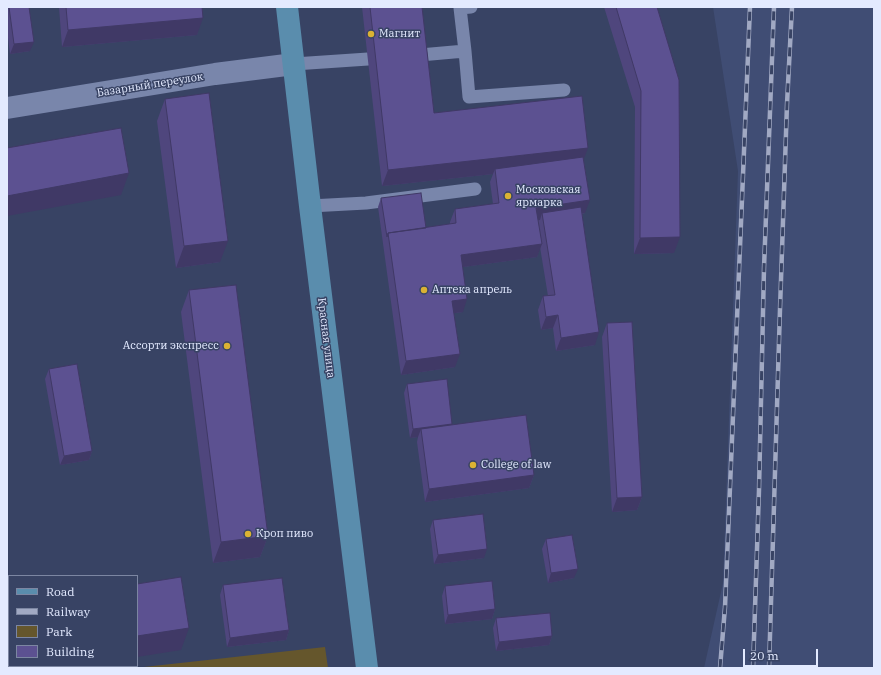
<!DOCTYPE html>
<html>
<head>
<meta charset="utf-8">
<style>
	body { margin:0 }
	#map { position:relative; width:881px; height:675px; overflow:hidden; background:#384364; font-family:"IBM Plex Serif",serif }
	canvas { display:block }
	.frame { position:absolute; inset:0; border:8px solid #e3eaff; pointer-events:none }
	.legend { position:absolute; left:8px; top:575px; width:130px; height:92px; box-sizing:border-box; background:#384364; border:1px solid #7c86a2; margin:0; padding:5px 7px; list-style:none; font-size:12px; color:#e3eaff }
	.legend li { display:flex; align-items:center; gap:8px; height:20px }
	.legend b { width:20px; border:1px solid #7c86a2 }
	.scale { position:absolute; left:743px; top:649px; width:75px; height:18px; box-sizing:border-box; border:2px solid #e3eaff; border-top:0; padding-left:5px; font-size:12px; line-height:14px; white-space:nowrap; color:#e3eaff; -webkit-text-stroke:3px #384364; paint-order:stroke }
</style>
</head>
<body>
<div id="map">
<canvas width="881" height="675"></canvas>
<div class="frame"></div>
<ul class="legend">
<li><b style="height:5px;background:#5a8dad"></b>Road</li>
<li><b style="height:5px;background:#a1a9c3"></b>Railway</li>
<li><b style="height:11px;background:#65562c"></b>Park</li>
<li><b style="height:11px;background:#5c5191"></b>Building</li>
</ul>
<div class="scale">20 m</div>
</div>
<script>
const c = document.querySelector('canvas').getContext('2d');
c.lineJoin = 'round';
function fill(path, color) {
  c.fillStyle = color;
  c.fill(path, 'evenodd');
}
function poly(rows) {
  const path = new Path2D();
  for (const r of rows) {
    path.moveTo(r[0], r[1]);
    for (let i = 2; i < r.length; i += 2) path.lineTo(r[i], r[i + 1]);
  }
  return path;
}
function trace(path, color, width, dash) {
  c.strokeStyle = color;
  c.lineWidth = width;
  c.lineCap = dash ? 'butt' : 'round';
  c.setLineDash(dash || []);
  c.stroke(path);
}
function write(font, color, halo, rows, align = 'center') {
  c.font = font + ' "IBM Plex Serif",serif';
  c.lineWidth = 3;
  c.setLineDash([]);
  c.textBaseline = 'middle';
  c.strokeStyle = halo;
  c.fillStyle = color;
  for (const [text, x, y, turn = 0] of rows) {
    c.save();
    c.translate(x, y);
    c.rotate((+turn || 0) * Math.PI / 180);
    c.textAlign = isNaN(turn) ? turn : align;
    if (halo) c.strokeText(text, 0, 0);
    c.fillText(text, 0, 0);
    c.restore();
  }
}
fill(poly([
	[713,7,874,7,874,668,704,668,723,583,738,171]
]), '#404d74');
fill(poly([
	[325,647,328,668,135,668]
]), '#65562c');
trace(poly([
	[471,7,460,8,465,51,469,97,564,90],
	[420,55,465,51],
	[294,64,368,59],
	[310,206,366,203,475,189]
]), '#7986ab', 13);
trace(poly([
	[7,108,215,74,294,64]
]), '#7986ab', 22);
trace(poly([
	[287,7,310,206,367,668]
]), '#5a8dad', 22);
const rail = poly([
	[720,668,725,607,750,7],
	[753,668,759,490,764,268,774,7],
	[769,668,780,309,787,104,792,7]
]);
trace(rail, '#a1a9c3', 4.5);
trace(rail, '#384364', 3, [9]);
fill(poly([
	[7,7,29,7,30,51,10,54,7,30],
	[59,7,202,7,197,35,62,47],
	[362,7,422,7,434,113,584,159,585,213,582,214,595,345,556,351,553,328,541,330,538,310,543,296,548,296,540,247,537,257,463,267,463,312,454,313,455,367,401,375,378,207,381,198,426,228,450,224,450,222,455,209,493,204,490,182,493,174,382,186],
	[604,7,657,7,674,253,634,254,635,107],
	[165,99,220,262,176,268,157,121],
	[189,290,268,536,260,557,213,563,181,312],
	[607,323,642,497,637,510,612,512,602,337],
	[49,369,92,451,89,460,60,465,45,379],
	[407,384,452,425,534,475,529,488,425,502,417,442,418,437,410,438,404,393],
	[433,520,484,558,434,564,430,529],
	[546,539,574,578,548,583,542,549],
	[223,585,289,630,286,640,227,647,220,595],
	[445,586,495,609,492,619,445,624,442,596],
	[496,618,552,636,549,645,496,651,493,628]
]), '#4f467d');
fill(poly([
	[203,18,197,35,62,47,68,30],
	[34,42,30,51,10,54,14,44],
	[588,148,582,164,495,169,493,174,382,186,388,170],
	[129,173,121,195,7,216,7,196],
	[590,200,585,213,543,219,542,213,540,220,532,221,536,208],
	[680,237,674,253,634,254,640,238],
	[228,241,220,262,176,268,184,246],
	[542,244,537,257,456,268,461,255],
	[467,299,463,312,447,314,452,301],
	[558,315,553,328,541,330,546,317],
	[599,332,595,345,556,351,561,338],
	[460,354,455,367,401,375,406,361],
	[452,424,449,433,421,429,418,437,410,438,413,429],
	[92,451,89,460,60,465,64,456],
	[534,475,529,488,425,502,429,489],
	[642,497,637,510,612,512,617,498],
	[268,536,260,557,213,563,221,542],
	[487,549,484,558,434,564,438,555],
	[578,569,574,578,548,583,551,573],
	[495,609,492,619,445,624,448,615],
	[189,628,181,650,137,657,137,636],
	[289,630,286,640,227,647,230,638],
	[552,636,549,645,496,651,499,642],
	[7,657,9,657,9,666,78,666,66,668,7,668]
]), '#403966');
const building = poly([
	[9,7,29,7,34,42,14,44,9,7],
	[66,7,202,7,203,18,68,30,66,7],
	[370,7,422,7,434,113,582,96,588,148,388,170,370,7],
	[616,7,657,7,679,80,680,237,640,238,641,91,616,7],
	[209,93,228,241,184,246,165,99,209,93],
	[121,128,129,173,7,196,7,148,121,128],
	[583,157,590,200,536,208,542,244,461,255,467,299,452,301,460,354,406,361,388,233,456,223,455,209,499,203,495,169,583,157],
	[421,193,426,228,388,233,387,237,381,198,421,193],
	[581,207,599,332,561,338,558,315,546,317,543,296,555,295,542,213,581,207],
	[236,285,268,536,221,542,189,290,236,285],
	[632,322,642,497,617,498,607,323,632,322],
	[77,364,92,451,64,456,49,369,77,364],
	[447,379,452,424,413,429,407,384,447,379],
	[526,415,534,475,429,489,421,429,526,415],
	[483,514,487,549,438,555,433,520,483,514],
	[572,535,578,569,551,573,546,539,572,535],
	[181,577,189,628,137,636,137,584,181,577],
	[282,578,289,630,230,638,223,585,282,578],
	[492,581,495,609,448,615,445,586,492,581],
	[9,604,9,657,7,657,7,605,9,604],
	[550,613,552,636,499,642,496,618,550,613]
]);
fill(building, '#5c5191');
trace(building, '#403966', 1);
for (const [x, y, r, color] of [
	[371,34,4,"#dbb233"],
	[508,196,4,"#dbb233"],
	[424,290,4,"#dbb233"],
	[227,346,4,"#dbb233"],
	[473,465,4,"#dbb233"],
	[248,534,4,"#dbb233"]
]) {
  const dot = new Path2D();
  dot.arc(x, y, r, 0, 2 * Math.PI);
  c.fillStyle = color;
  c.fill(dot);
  trace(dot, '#384364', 1.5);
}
write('11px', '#e3eaff', '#384364', [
	["Магнит",379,34],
	["Московская",516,190],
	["ярмарка",516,203],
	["Аптека апрель",432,290],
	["Ассорти экспресс",219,346,"right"],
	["College of law",481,465],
	["Кроп пиво",256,534]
], 'left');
write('11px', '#e3eaff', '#384364', [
	["Базарный переулок",150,85,-9],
	["Красная улица",326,338,83]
]);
</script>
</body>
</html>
